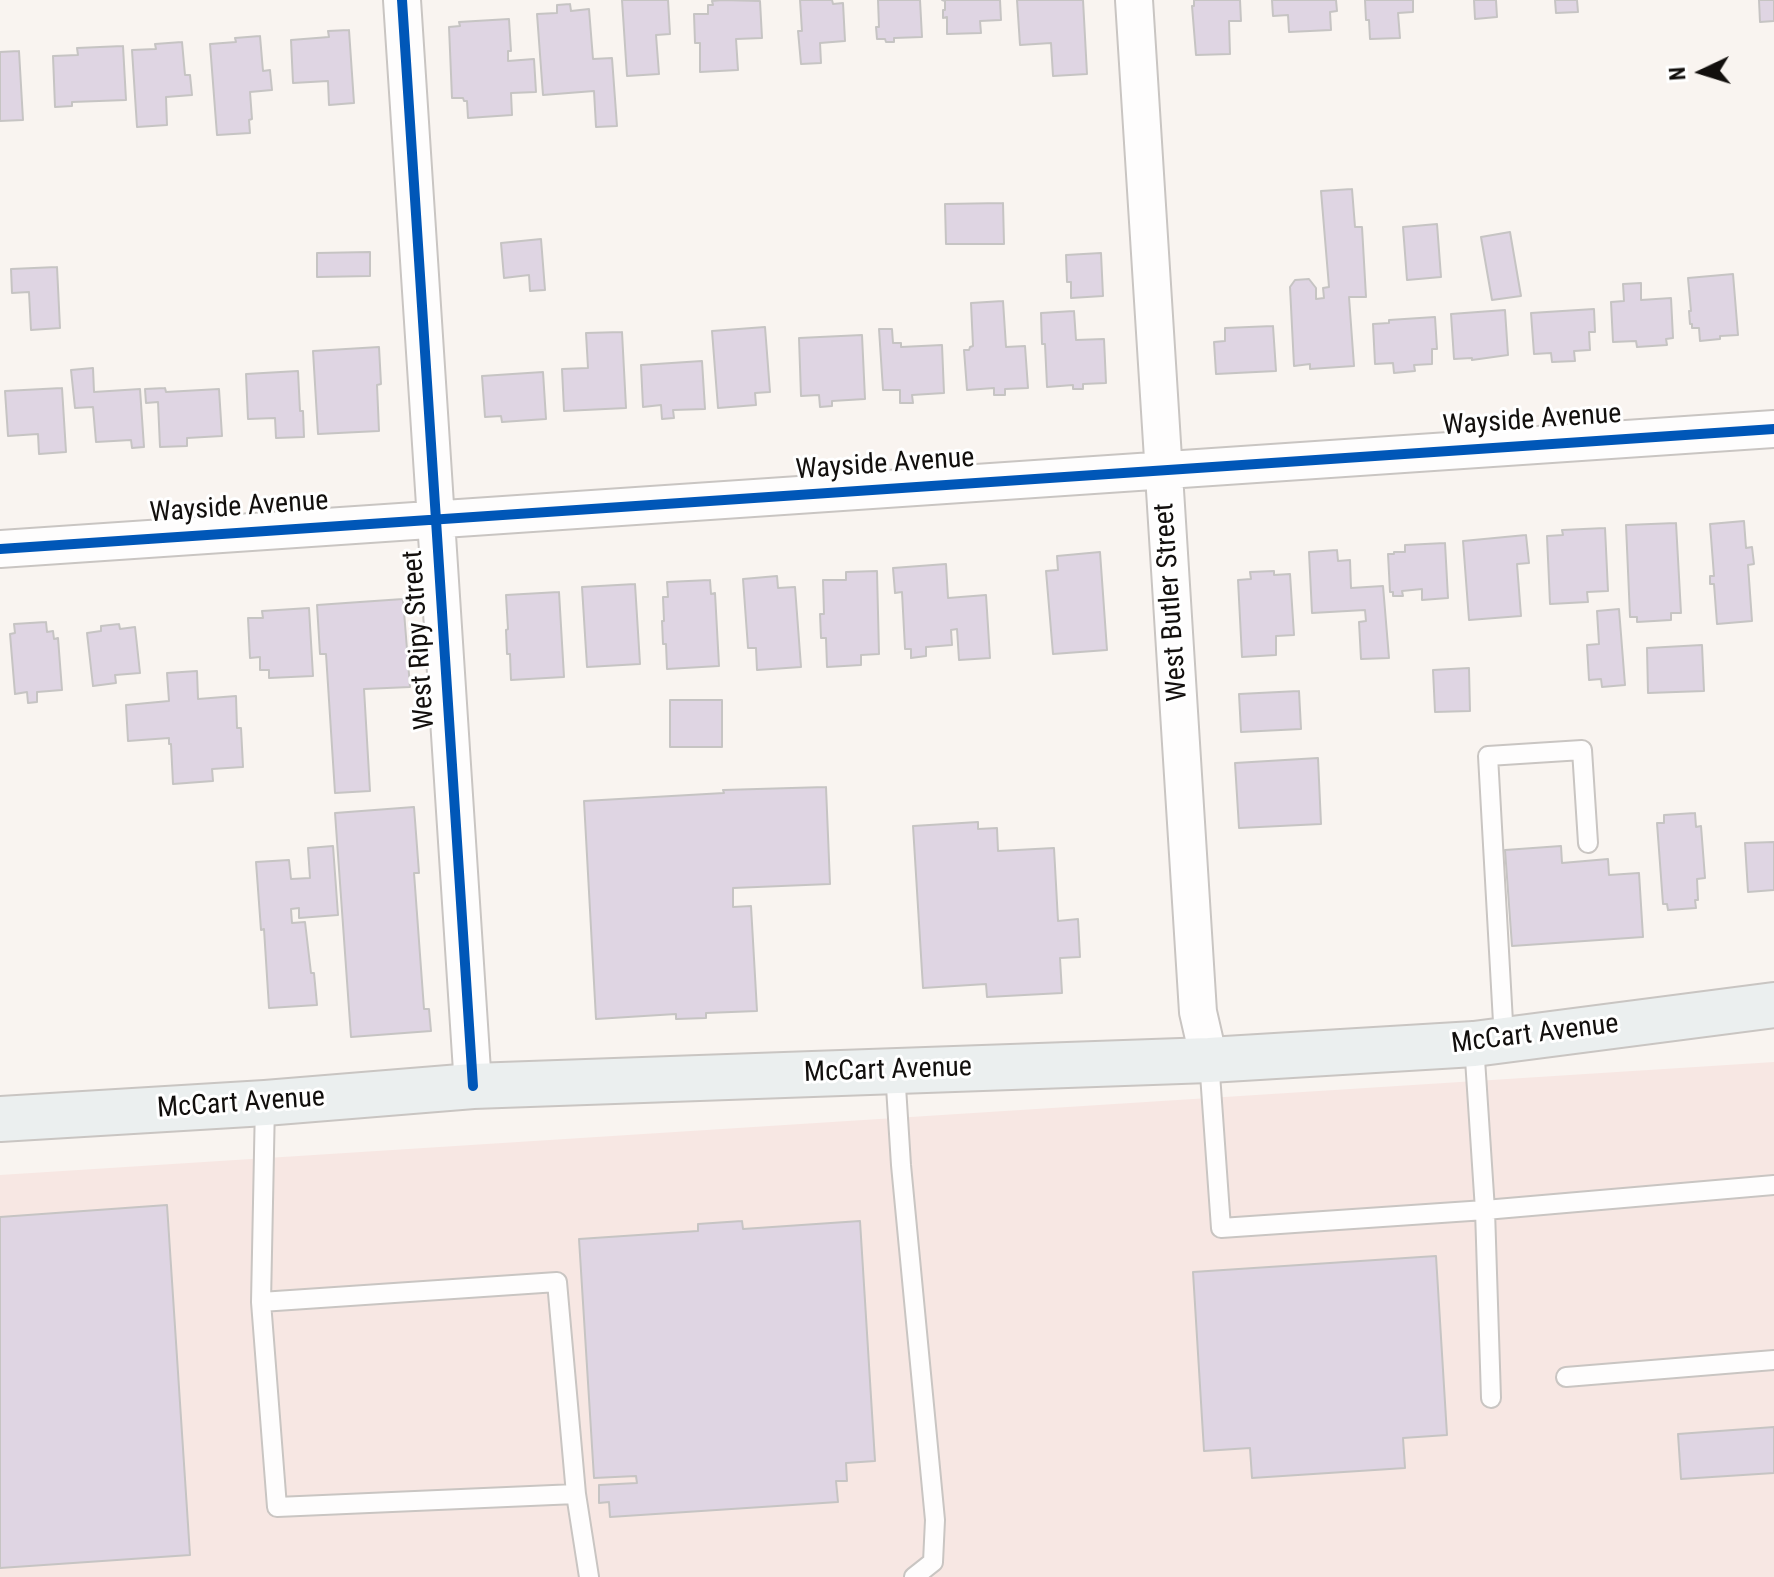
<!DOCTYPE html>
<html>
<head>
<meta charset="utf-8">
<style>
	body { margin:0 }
	#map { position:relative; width:1774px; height:1577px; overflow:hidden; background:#f9f4f0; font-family:"Roboto Condensed",sans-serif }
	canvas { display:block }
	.north { position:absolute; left:1662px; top:32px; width:80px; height:80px; -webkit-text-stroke:6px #fff; paint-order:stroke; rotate:266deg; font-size:22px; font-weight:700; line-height:32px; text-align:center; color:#120f0d }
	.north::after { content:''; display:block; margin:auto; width:28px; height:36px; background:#120f0d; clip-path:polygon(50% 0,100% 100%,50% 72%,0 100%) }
</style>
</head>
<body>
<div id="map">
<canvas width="1774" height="1577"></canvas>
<div class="north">N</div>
</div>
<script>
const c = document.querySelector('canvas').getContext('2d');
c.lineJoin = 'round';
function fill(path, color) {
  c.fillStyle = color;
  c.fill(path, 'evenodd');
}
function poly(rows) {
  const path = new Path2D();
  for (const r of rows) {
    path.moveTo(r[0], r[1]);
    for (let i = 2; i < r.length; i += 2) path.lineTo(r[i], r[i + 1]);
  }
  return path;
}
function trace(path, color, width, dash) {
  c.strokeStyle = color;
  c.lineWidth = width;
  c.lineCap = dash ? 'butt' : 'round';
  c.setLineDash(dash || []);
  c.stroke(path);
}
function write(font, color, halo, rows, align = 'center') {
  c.font = font + ' "Roboto Condensed",sans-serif';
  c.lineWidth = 6;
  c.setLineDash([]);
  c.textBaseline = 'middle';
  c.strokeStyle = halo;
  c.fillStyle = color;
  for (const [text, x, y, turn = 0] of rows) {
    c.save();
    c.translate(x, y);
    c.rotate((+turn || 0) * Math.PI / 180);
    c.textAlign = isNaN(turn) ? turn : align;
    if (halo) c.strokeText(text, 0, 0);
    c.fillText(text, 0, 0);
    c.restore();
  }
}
fill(poly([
	[1774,1062,1774,1577,0,1577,0,1175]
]), '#f7e7e3');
const building = poly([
	[622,0,668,0,670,34,656,35,659,74,627,76,622,0],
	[722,0,760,1,762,38,736,39,738,70,700,72,700,43,695,43,694,14,708,14,708,5,713,5,712,1,722,0],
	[800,0,832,0,833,4,843,3,845,41,820,43,821,63,801,64,798,31,802,31,800,0],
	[878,0,920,0,922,37,894,38,894,42,886,42,885,39,877,39,876,27,879,27,878,0],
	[942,0,1000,0,1001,20,980,21,981,33,947,34,947,17,943,18,943,10,945,10,945,1,942,0],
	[1017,0,1083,0,1087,74,1053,76,1051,43,1020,45,1017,0],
	[1194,0,1240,0,1241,21,1229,21,1230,54,1196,55,1192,6,1194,6,1194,0],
	[1272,0,1336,0,1337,11,1330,12,1331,30,1289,32,1288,15,1273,16,1272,0],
	[1365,0,1413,0,1413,12,1398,13,1400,38,1370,39,1369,20,1366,20,1365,0],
	[1474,0,1496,0,1497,17,1475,19,1474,0],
	[1555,0,1577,0,1578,12,1556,13,1555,0],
	[1759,0,1774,0,1774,21,1760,22,1759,0],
	[570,4,571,11,589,9,593,59,612,58,617,126,596,127,594,91,543,95,537,14,557,13,557,5,570,4],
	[509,19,511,51,508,51,508,61,534,59,536,92,511,93,512,115,468,118,467,101,464,101,463,98,452,98,449,27,460,26,459,22,509,19],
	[349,30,354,103,329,105,328,81,293,83,291,40,329,37,328,31,349,30],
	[260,36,263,71,270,70,272,90,250,92,252,119,249,120,250,133,217,135,210,44,236,42,235,38,260,36],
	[182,42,185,75,190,75,192,95,166,97,167,125,137,127,132,50,156,49,155,44,182,42],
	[123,46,126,100,72,102,72,106,55,107,53,56,78,55,77,48,123,46],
	[19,51,23,120,0,121,0,52,19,51],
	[1352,189,1355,227,1362,227,1366,297,1349,297,1354,366,1310,369,1310,364,1294,366,1290,287,1295,280,1309,279,1316,288,1316,299,1324,298,1323,288,1329,287,1321,191,1352,189],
	[1003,203,1004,244,946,244,945,204,1003,203],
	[1437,224,1441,277,1407,280,1403,227,1437,224],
	[1510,232,1521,296,1492,300,1481,237,1510,232],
	[541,239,545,290,530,291,529,275,504,278,501,243,541,239],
	[370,252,370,276,317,277,317,253,370,252],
	[1101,253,1103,296,1071,298,1071,282,1067,282,1066,255,1101,253],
	[57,267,60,328,31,330,29,292,12,293,11,269,57,267],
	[1733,274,1738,335,1720,336,1720,339,1700,341,1699,328,1692,328,1692,324,1690,324,1689,311,1691,311,1688,278,1733,274],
	[1641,283,1641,300,1671,298,1673,338,1666,339,1667,345,1637,347,1636,341,1613,342,1611,302,1624,301,1623,284,1641,283],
	[1003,301,1006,347,1025,346,1028,388,1005,389,1005,395,994,395,994,388,967,390,964,350,969,350,970,347,973,346,971,303,1003,301],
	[1594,309,1595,332,1589,332,1590,350,1574,351,1575,361,1552,362,1551,353,1534,354,1531,313,1594,309],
	[1505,310,1508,355,1472,360,1472,358,1454,359,1451,314,1505,310],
	[1074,311,1076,340,1104,339,1106,383,1083,384,1083,389,1073,389,1073,385,1047,387,1045,344,1042,344,1041,313,1074,311],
	[1435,317,1437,349,1432,349,1432,364,1414,365,1415,371,1394,373,1393,363,1375,364,1373,324,1389,323,1389,320,1435,317],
	[1273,326,1276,371,1216,374,1214,342,1225,341,1225,328,1273,326],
	[765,327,770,392,755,393,756,405,718,408,712,331,765,327],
	[879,329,892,329,893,343,901,343,901,347,942,345,944,393,912,395,913,403,900,403,900,390,883,390,879,329],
	[622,332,626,408,564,411,562,369,588,368,586,333,622,332],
	[862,335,865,399,832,401,832,406,820,407,819,395,801,396,799,338,862,335],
	[379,347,381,384,377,385,379,431,318,434,313,351,379,347],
	[702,361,705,409,673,410,674,418,662,419,661,405,643,407,641,365,702,361],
	[93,368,94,392,140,389,144,447,132,448,131,440,96,442,93,407,75,408,71,370,93,368],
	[298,371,300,411,303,411,304,437,276,438,275,418,248,419,246,374,298,371],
	[543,372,546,419,502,422,501,416,485,417,482,376,543,372],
	[62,388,66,452,39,454,38,434,8,436,5,391,62,388],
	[165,388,166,392,219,389,222,436,187,438,187,446,160,447,158,402,146,403,145,389,165,388],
	[1744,521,1746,548,1752,547,1754,564,1748,565,1752,621,1717,624,1714,584,1710,584,1710,576,1714,576,1710,524,1744,521],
	[1676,523,1681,613,1671,613,1671,620,1637,622,1637,617,1630,617,1626,525,1676,523],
	[1605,528,1608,591,1587,592,1588,602,1550,604,1547,536,1563,535,1562,530,1605,528],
	[1526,535,1529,563,1517,564,1521,616,1469,620,1463,541,1526,535],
	[1445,543,1448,598,1422,600,1422,589,1402,591,1403,596,1393,596,1393,592,1390,592,1388,554,1394,554,1394,552,1405,552,1405,545,1445,543],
	[1337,550,1338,561,1350,560,1351,588,1383,586,1389,658,1361,659,1359,622,1366,621,1365,610,1312,613,1309,552,1337,550],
	[1100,552,1107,650,1053,654,1046,571,1058,570,1057,556,1100,552],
	[946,564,948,598,986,595,990,658,959,660,957,629,951,630,952,645,926,647,926,656,911,658,911,649,905,649,902,592,895,593,893,568,946,564],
	[877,571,879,654,861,655,861,665,827,667,826,638,821,638,820,614,824,614,823,580,846,580,846,572,877,571],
	[1274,571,1274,575,1290,574,1294,635,1276,636,1276,655,1242,657,1238,580,1251,579,1250,572,1274,571],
	[777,576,778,588,795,587,801,667,757,670,756,648,748,648,743,579,777,576],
	[710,580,711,594,715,593,719,666,667,669,666,644,663,644,662,621,664,621,663,597,668,597,667,582,710,580],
	[635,584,640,664,587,667,582,587,635,584],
	[559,592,564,677,511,680,510,654,507,654,506,630,508,629,506,595,559,592],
	[403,599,410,687,364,689,370,791,335,793,326,654,320,654,317,605,403,599],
	[309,608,313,676,269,678,269,670,260,670,260,657,250,658,248,618,263,618,262,611,309,608],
	[1619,609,1625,685,1602,687,1601,679,1589,680,1587,645,1599,644,1597,611,1619,609],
	[46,622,47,632,53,631,54,639,58,638,62,690,37,692,37,702,28,703,27,692,15,694,10,634,15,633,14,624,46,622],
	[119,624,120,629,135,627,140,673,115,675,116,683,93,686,87,633,101,631,101,626,119,624],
	[1702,645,1704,691,1648,693,1647,648,1702,645],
	[1469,668,1470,711,1435,712,1433,670,1469,668],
	[197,671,198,699,236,696,237,728,241,728,243,767,212,769,213,781,173,784,171,744,169,744,169,738,128,741,126,705,169,701,167,673,197,671],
	[1299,691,1301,729,1241,732,1239,694,1299,691],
	[670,700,722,700,722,747,670,747,670,700],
	[1318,758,1321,824,1239,828,1235,763,1318,758],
	[826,787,830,884,733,888,733,907,751,906,757,1011,706,1013,706,1018,676,1019,676,1014,596,1019,584,801,724,793,723,790,826,787],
	[414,807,419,873,414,873,424,1009,429,1009,431,1031,351,1037,335,813,414,807],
	[1695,813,1696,827,1701,826,1705,878,1697,879,1698,900,1695,900,1696,908,1668,910,1667,904,1663,904,1657,823,1664,823,1664,815,1695,813],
	[978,822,978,829,997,828,998,851,1054,848,1058,921,1078,919,1080,957,1060,958,1062,993,987,997,986,984,923,988,913,826,978,822],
	[1774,842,1774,890,1748,892,1745,843,1774,842],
	[333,846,338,915,299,918,299,908,291,909,292,923,305,922,311,973,314,973,317,1005,269,1008,264,929,261,930,256,862,289,860,291,879,310,878,308,848,333,846],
	[1561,846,1562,863,1608,859,1609,875,1639,873,1643,937,1512,946,1505,850,1561,846],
	[167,1205,190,1555,0,1568,0,1217,167,1205],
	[742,1221,743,1229,860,1221,875,1461,846,1463,847,1481,836,1481,838,1502,610,1517,609,1502,599,1503,599,1485,637,1483,636,1476,594,1478,579,1239,698,1231,698,1224,742,1221],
	[1436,1256,1447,1435,1403,1438,1405,1468,1252,1478,1250,1448,1204,1451,1193,1272,1436,1256],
	[1774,1427,1774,1473,1681,1479,1678,1434,1774,1427]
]);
fill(building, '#dfd5e3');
trace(building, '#c6c4c3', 2);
const service = poly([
	[1504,1040,1488,756,1582,750,1588,843],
	[1474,1044,1485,1210,1774,1185],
	[1209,1060,1221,1228,1485,1210,1491,1398],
	[895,1071,901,1165,935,1520,933,1562,914,1577],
	[265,1103,261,1302,557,1282,576,1494,589,1577],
	[261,1302,277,1507,576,1494],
	[1566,1377,1774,1360]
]);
const minor = poly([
	[402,0,473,1086],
	[1134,0,1198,1012,1209,1060],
	[0,549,1774,429]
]);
const secondary = poly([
	[0,1119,265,1103,473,1086,1209,1060,1474,1044,1774,1005]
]);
trace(service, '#c9c5c2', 22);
trace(minor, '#c9c5c2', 40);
trace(secondary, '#c9c5c2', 48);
trace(service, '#fefdfd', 18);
trace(minor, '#fefdfd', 36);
trace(secondary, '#ebefef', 44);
trace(poly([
	[402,0,473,1086],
	[0,549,1774,429]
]), '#0057b8', 10);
write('28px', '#120f0d', '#fff', [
	["Wayside Avenue",1532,421,-4],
	["Wayside Avenue",885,465,-4],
	["Wayside Avenue",239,508,-4],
	["West Butler Street",1172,602,-94],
	["West Ripy Street",420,640,-94],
	["McCart Avenue",1535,1035,-7],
	["McCart Avenue",888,1071,-2],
	["McCart Avenue",241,1104,-4]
]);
</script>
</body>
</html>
